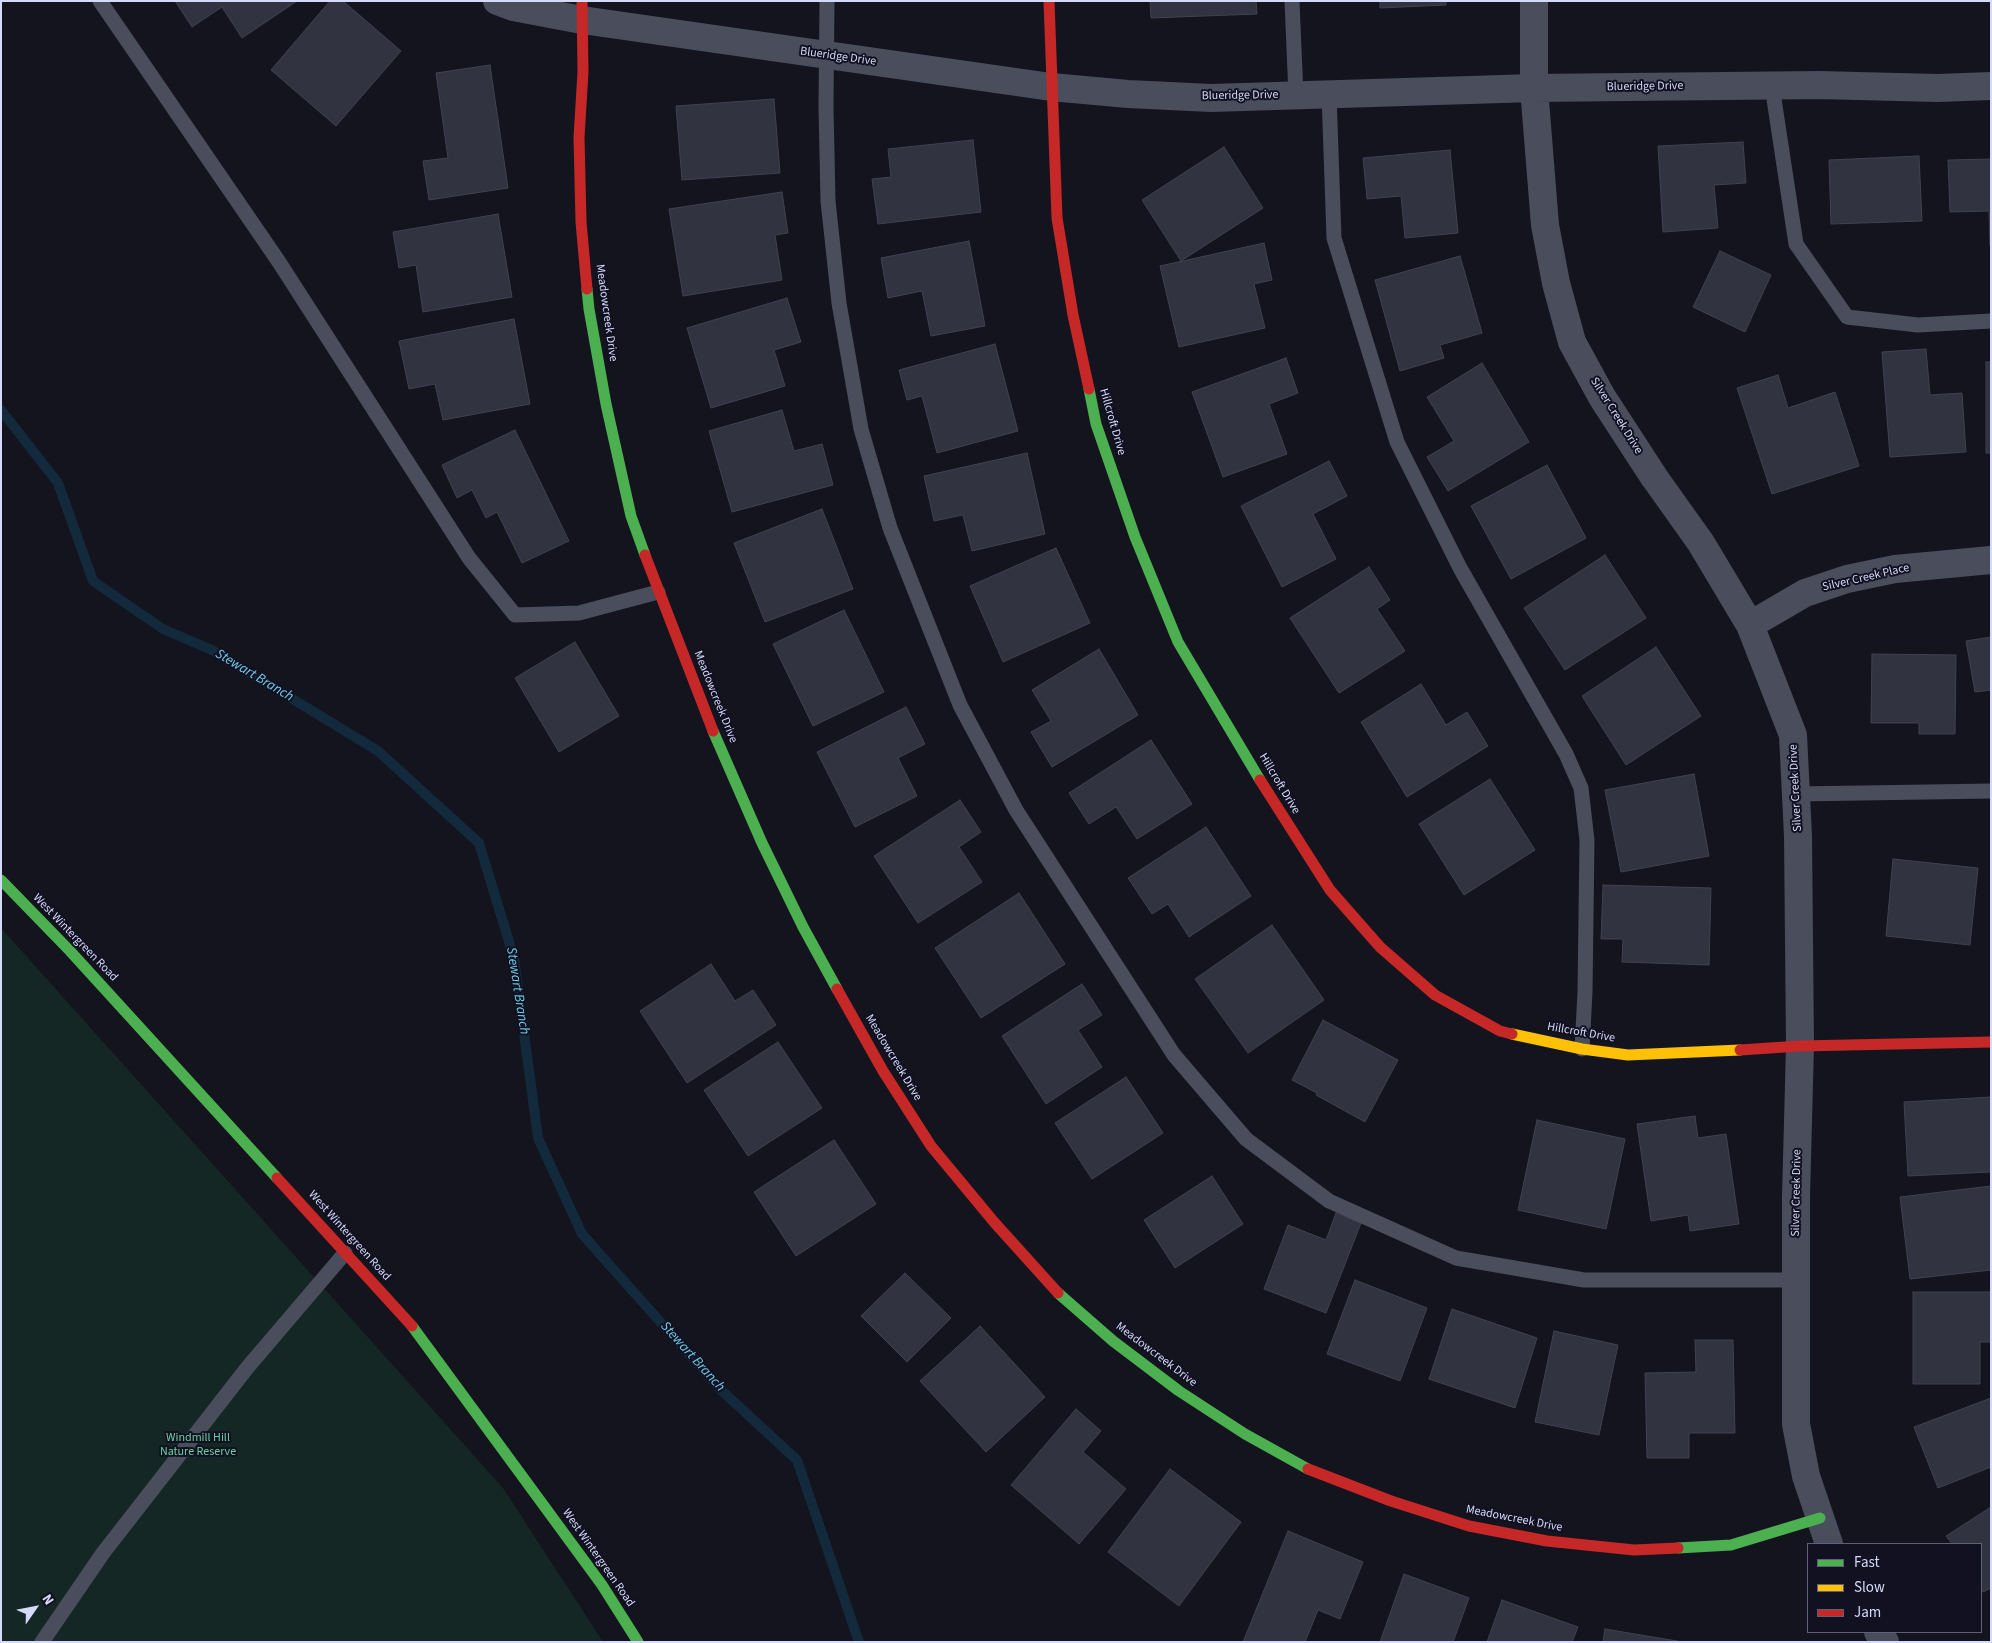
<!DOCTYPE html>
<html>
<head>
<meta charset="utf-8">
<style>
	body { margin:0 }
	#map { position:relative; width:1992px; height:1643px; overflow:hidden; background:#14141e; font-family:"Source Sans 3",sans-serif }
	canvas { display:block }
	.frame { position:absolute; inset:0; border:2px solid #d6daf9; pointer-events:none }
	.legend { position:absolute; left:1807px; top:1543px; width:175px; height:90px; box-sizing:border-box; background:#111121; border:1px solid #606177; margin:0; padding:6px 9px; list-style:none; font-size:15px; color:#d6daf9 }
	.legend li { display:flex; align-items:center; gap:10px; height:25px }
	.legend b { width:25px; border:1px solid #606177 }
	.north { position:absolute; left:10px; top:1583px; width:50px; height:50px; -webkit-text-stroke:4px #111121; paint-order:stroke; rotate:57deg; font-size:14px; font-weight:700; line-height:20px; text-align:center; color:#d6daf9 }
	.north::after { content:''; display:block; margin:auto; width:18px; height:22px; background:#d6daf9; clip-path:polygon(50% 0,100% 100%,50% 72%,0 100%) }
</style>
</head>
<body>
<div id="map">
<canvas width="1992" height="1643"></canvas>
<div class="frame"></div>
<ul class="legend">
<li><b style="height:6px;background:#4caf50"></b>Fast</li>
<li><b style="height:6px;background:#ffc107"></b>Slow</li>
<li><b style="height:6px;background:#c62828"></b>Jam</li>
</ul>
<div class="north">N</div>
</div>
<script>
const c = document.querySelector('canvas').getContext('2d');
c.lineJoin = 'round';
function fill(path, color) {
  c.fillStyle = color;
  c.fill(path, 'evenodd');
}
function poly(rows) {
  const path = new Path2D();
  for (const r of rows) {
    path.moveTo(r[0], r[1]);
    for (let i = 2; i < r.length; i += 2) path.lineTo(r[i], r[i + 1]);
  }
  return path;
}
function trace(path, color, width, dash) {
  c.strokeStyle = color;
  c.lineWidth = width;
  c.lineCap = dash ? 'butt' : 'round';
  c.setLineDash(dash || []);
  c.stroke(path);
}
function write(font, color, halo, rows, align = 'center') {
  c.font = font + ' "Source Sans 3",sans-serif';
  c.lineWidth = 4;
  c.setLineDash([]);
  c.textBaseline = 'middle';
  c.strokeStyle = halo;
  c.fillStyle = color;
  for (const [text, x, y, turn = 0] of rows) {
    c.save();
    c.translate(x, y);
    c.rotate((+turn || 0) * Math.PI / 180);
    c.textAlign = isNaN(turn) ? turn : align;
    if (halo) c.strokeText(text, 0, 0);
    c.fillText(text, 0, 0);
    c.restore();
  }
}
fill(poly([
	[1,928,503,1488,603,1642,1,1642]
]), '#152724');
trace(poly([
	[1,410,58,483,93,581,163,629,212,650,378,751,479,843,514,958,538,1138,582,1234,721,1390,797,1460,859,1642]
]), '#122a3b', 10);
const building = poly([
	[175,1,297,1,242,38,222,7,192,27,175,1],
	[330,1,343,1,401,51,336,126,271,70,330,1],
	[1150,1,1256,1,1257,14,1151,18,1150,1],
	[1380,1,1446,1,1446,5,1380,8,1380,1],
	[490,65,508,188,429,200,423,161,448,158,436,73,490,65],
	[774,99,780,173,682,180,676,106,774,99],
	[973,140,981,212,878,224,872,179,891,177,888,149,973,140],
	[1743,142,1746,183,1714,185,1718,228,1663,232,1658,146,1743,142],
	[1224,147,1263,208,1181,261,1142,200,1224,147],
	[1450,150,1458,233,1405,238,1401,196,1367,199,1363,158,1450,150],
	[1919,156,1922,221,1831,224,1829,160,1919,156],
	[1991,159,1991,246,1990,246,1989,211,1950,212,1948,160,1991,159],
	[782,192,788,233,775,235,782,280,683,296,669,209,782,192],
	[498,214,512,297,423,312,416,265,399,268,393,232,498,214],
	[969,241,985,326,931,336,922,291,888,298,881,258,969,241],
	[1264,243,1272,280,1254,284,1265,328,1179,347,1160,266,1264,243],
	[1720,251,1771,275,1745,332,1693,307,1720,251],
	[1460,256,1482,333,1440,345,1444,358,1400,371,1375,280,1460,256],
	[787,298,801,342,774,350,785,386,711,408,687,328,787,298],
	[514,319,530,404,443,420,435,384,409,389,399,341,514,319],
	[995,344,1018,431,937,453,922,396,907,400,899,370,995,344],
	[1926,349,1930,395,1962,393,1966,452,1890,457,1882,352,1926,349],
	[1286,358,1298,393,1269,404,1287,454,1223,477,1192,392,1286,358],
	[1986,362,1991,362,1991,453,1986,453,1986,362],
	[1482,363,1529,442,1448,491,1427,457,1454,441,1427,397,1482,363],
	[1778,375,1788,408,1835,392,1859,466,1772,494,1737,388,1778,375],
	[782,410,794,451,822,444,833,485,732,512,709,431,782,410],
	[515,430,569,541,522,563,497,512,486,518,472,490,457,498,442,465,515,430],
	[1027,453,1045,534,972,551,963,515,934,521,924,476,1027,453],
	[1329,461,1347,496,1313,514,1336,559,1282,587,1241,506,1329,461],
	[1547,465,1586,538,1511,579,1471,506,1547,465],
	[822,509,853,589,765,622,734,543,822,509],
	[1056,548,1090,623,1003,662,970,586,1056,548],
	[1605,555,1646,618,1565,670,1524,608,1605,555],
	[1369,567,1390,600,1377,609,1405,651,1339,693,1290,618,1369,567],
	[844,610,884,692,813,726,773,644,844,610],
	[1991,637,1991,690,1975,692,1966,641,1991,637],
	[575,642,619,716,559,752,515,678,575,642],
	[1656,647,1701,716,1626,765,1582,696,1656,647],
	[1099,649,1138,715,1052,767,1031,732,1051,721,1032,690,1099,649],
	[1872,654,1956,655,1955,734,1919,734,1919,723,1871,723,1872,654],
	[1421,684,1446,725,1467,712,1488,746,1407,797,1361,722,1421,684],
	[906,707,925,744,898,758,917,796,855,827,817,752,906,707],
	[1151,740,1192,804,1137,839,1116,807,1089,824,1069,793,1151,740],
	[1694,774,1709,856,1621,872,1605,790,1694,774],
	[1490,779,1535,850,1464,895,1419,824,1490,779],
	[960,800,981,832,959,847,982,882,918,923,874,856,960,800],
	[1206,827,1251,896,1189,937,1168,904,1152,914,1128,878,1206,827],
	[1893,859,1978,868,1970,945,1886,936,1893,859],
	[1603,885,1711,888,1709,965,1622,962,1623,939,1601,939,1603,885],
	[1019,893,1065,964,981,1018,935,948,1019,893],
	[1272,925,1324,1000,1248,1053,1195,979,1272,925],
	[711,964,735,1001,753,990,776,1025,687,1083,640,1011,711,964],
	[1082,984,1102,1015,1078,1030,1102,1067,1046,1104,1002,1036,1082,984],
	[1323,1020,1398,1060,1365,1122,1316,1095,1317,1093,1292,1080,1323,1020],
	[778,1042,822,1108,748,1156,704,1090,778,1042],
	[1126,1077,1163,1133,1092,1179,1055,1123,1126,1077],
	[1991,1097,1991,1172,1908,1176,1904,1102,1991,1097],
	[1695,1116,1698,1138,1726,1134,1739,1224,1690,1231,1688,1215,1651,1221,1637,1124,1695,1116],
	[1537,1120,1625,1139,1606,1229,1518,1210,1537,1120],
	[834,1140,876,1204,796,1256,754,1192,834,1140],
	[1212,1176,1243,1224,1175,1268,1144,1220,1212,1176],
	[1991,1186,1991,1270,1910,1279,1900,1197,1991,1186],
	[1336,1213,1361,1223,1326,1313,1264,1289,1288,1225,1326,1240,1336,1213],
	[905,1273,951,1318,907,1362,861,1316,905,1273],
	[1355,1280,1427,1308,1400,1381,1327,1354,1355,1280],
	[1913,1292,1991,1292,1991,1342,1980,1342,1980,1384,1913,1384,1913,1292],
	[1452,1309,1537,1338,1515,1408,1429,1379,1452,1309],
	[980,1326,1045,1397,986,1452,920,1381,980,1326],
	[1554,1331,1618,1345,1599,1435,1535,1422,1554,1331],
	[1695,1340,1733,1340,1735,1433,1689,1433,1689,1458,1647,1458,1645,1373,1696,1372,1695,1340],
	[1991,1398,1991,1467,1938,1488,1914,1427,1991,1398],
	[1076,1409,1101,1431,1083,1452,1126,1489,1079,1544,1011,1485,1076,1409],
	[1170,1469,1241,1522,1179,1606,1108,1552,1170,1469],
	[1991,1507,1991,1588,1983,1592,1981,1588,1981,1544,1952,1544,1946,1536,1991,1507],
	[1288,1531,1363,1562,1340,1619,1318,1610,1305,1642,1243,1642,1288,1531],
	[1404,1574,1469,1598,1453,1642,1380,1642,1404,1574],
	[1502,1600,1578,1627,1572,1642,1487,1642,1502,1600],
	[1605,1629,1683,1642,1603,1642,1605,1629]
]);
fill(building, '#323340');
trace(building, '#414150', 1);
trace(poly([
	[100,1,279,262,469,558,515,615,579,613,658,592],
	[827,1,826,107,828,201,839,303,861,429,890,528,960,705,1016,810,1174,1055,1246,1139,1329,1201,1456,1258,1584,1280,1796,1280],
	[1292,1,1296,96],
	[1772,86,1796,244,1847,317,1918,325,1991,321],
	[1329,94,1334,238,1397,442,1460,568,1566,754,1581,788,1587,840,1585,992,1582,1049],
	[1796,794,1991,791],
	[42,1642,103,1553,247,1368,345,1253]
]), '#4a4d5c', 15);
trace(poly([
	[497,1,513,7,582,20,1051,87,1128,94,1211,98,1534,88,1819,85,1938,88,1991,86],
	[1534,1,1534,88,1545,225,1556,283,1572,342,1602,397,1654,477,1701,543,1750,625,1793,735,1798,836,1800,1046,1796,1197,1796,1424,1806,1476,1829,1544],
	[1750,625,1805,593,1847,579,1895,569,1991,560],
	[1878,1632,1885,1642]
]), '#4a4d5c', 28);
trace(poly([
	[587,289,589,309,606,404,631,516,645,555],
	[1089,389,1096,424,1135,537,1178,642,1260,780],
	[713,731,762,843,803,927,837,989],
	[1,880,70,951,277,1178],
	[1058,1293,1113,1341,1179,1391,1245,1434,1308,1469],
	[412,1326,602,1585,638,1642],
	[1678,1548,1731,1545,1820,1518]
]), '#4caf50', 11);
trace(poly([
	[1512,1034,1582,1049,1628,1055,1740,1050]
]), '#ffc107', 11);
trace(poly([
	[582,1,583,72,579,137,581,222,587,289],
	[1049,1,1057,218,1073,315,1089,389],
	[645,555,713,731],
	[1260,780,1330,890,1380,947,1435,995,1500,1031,1512,1034],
	[837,989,883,1071,931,1146,994,1222,1058,1293],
	[1740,1050,1800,1046,1991,1042],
	[277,1178,412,1326],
	[1308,1469,1391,1501,1469,1526,1547,1541,1634,1550,1678,1548]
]), '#c62828', 11);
write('12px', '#d6daf9', '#111121', [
	["Blueridge Drive",838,57,8],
	["Blueridge Drive",1645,87,-1],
	["Blueridge Drive",1240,96,-1],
	["Meadowcreek Drive",606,313,82],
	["Silver Creek Drive",1616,416,58],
	["Hillcroft Drive",1112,422,74],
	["Silver Creek Place",1866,578,-13],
	["Meadowcreek Drive",715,697,68],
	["Hillcroft Drive",1279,784,59],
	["Silver Creek Drive",1796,788,-93],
	["West Wintergreen Road",75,938,46],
	["Hillcroft Drive",1581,1033,10],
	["Meadowcreek Drive",893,1058,59],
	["Silver Creek Drive",1797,1193,-89],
	["West Wintergreen Road",349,1236,48],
	["Meadowcreek Drive",1156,1355,37],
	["Meadowcreek Drive",1514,1519,11],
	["West Wintergreen Road",598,1558,55]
]);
write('12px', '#6ccfa1', '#111121', [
	["Windmill Hill",198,1438],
	["Nature Reserve",198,1452]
]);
write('italic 14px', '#72cdeb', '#111121', [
	["Stewart Branch",254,676,31],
	["Stewart Branch",517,991,81],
	["Stewart Branch",692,1357,48]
]);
</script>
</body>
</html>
